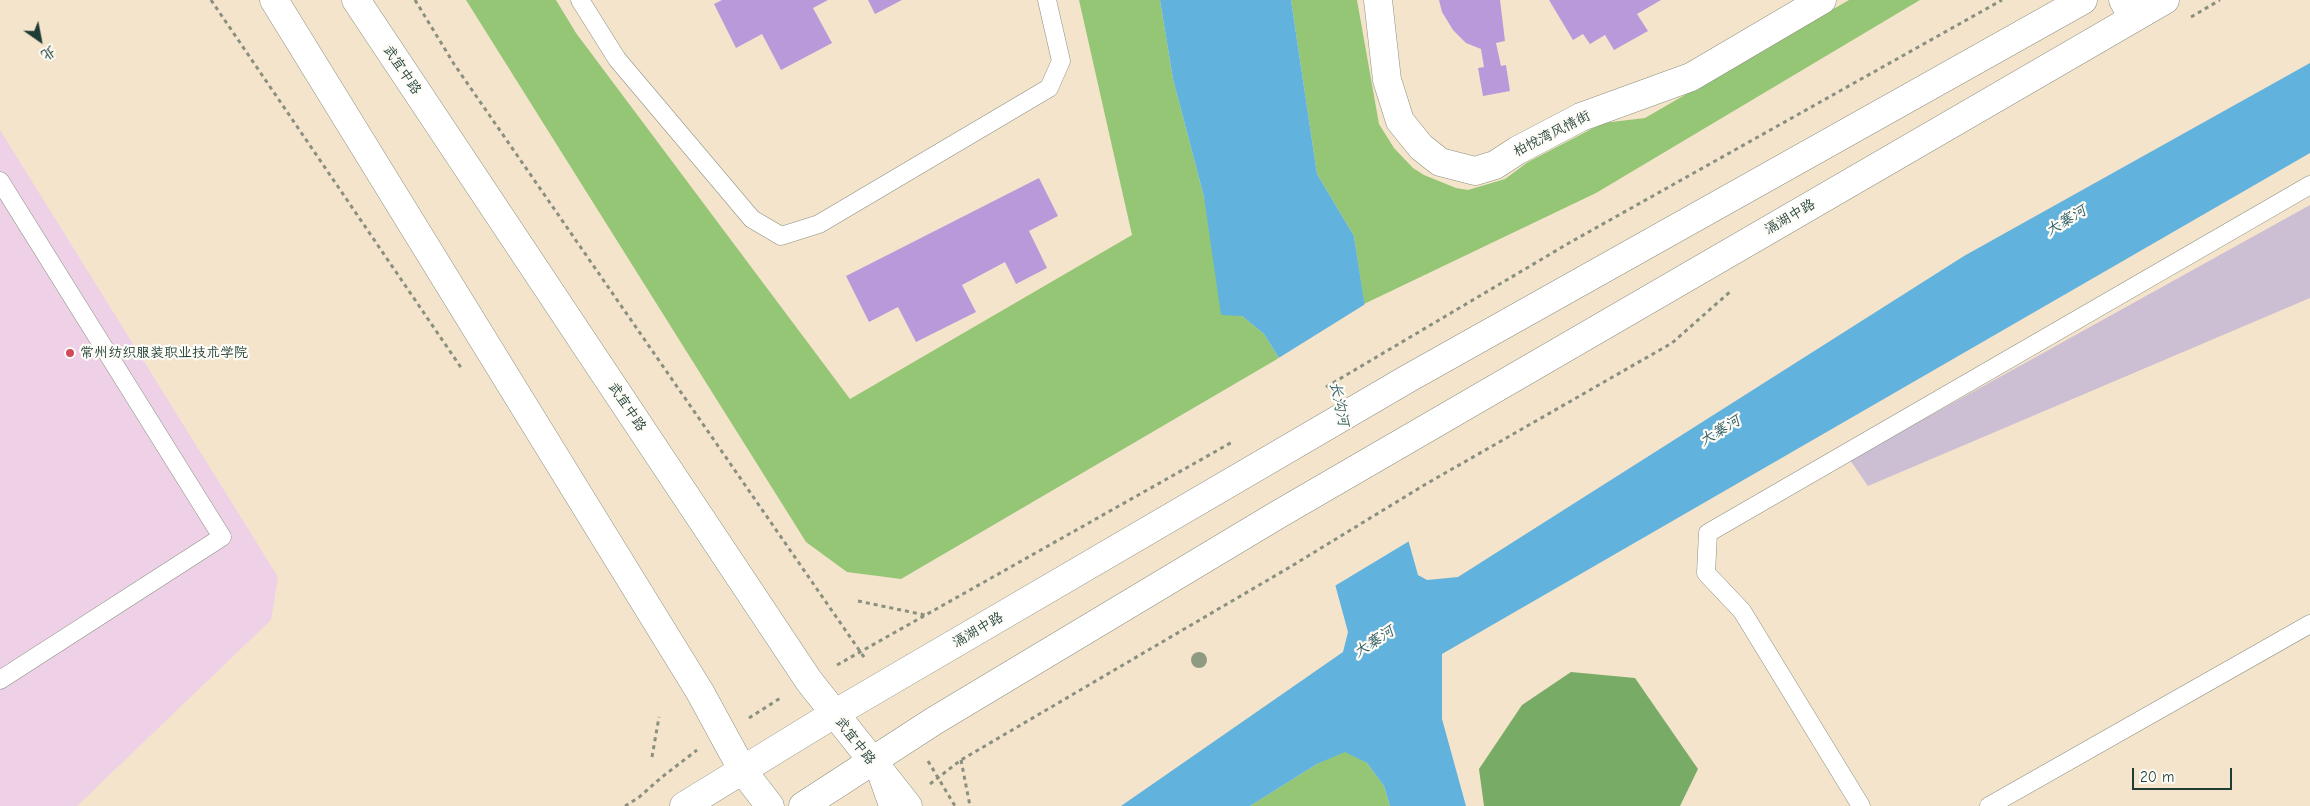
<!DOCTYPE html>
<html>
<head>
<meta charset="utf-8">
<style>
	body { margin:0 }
	#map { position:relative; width:2310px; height:806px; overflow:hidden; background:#f5e4cc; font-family:"Comic Neue","LXGW WenKai TC",sans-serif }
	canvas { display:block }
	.north { position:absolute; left:15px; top:15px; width:50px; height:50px; -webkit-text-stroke:4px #fdfcf7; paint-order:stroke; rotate:147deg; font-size:14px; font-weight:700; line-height:20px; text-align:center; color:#1f3d34 }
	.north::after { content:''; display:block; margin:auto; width:18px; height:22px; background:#1f3d34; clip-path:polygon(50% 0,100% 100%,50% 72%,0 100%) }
	.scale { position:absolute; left:2132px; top:768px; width:100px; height:22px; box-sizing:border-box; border:2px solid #1f3d34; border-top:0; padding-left:6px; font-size:15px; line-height:18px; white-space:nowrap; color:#1f3d34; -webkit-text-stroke:4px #fdfcf7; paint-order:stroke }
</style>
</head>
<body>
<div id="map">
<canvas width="2310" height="806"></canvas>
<div class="north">北</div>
<div class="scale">20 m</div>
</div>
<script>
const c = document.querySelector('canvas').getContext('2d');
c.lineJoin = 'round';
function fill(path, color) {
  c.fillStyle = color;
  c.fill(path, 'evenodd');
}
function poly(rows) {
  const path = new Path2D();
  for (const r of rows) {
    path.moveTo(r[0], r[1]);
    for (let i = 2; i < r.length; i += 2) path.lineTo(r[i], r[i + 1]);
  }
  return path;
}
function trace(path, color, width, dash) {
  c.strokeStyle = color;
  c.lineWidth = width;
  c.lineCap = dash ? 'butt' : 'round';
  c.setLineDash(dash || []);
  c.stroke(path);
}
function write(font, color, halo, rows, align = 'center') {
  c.font = font + ' "Comic Neue","LXGW WenKai TC",sans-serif';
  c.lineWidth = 4.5;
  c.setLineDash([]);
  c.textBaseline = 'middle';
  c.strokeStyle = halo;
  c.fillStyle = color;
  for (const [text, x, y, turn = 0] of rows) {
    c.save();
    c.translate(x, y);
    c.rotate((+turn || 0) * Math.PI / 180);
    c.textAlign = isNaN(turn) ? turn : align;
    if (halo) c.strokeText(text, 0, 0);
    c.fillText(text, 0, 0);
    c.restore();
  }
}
fill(poly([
	[0,130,278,577,271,620,77,806,0,806]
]), '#eed0e7');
fill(poly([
	[2310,205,2310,298,1868,486,1850,460]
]), '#ccbed3');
fill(poly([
	[466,0,556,0,576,33,850,399,1132,235,1079,0,1160,0,1173,79,1204,197,1242,316,1264,334,1279,358,901,579,847,572,806,542],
	[1291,0,1357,0,1379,124,1394,148,1413,168,1424,175,1456,188,1468,190,1505,179,1528,162,1603,123,1645,118,1849,0,1920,0,1596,193,1364,304,1354,236,1317,174],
	[1345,751,1367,763,1384,786,1390,806,1250,806,1317,764]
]), '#95c675');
fill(poly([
	[1571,672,1635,678,1698,769,1680,806,1484,806,1479,769,1522,705]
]), '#78ab66');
fill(poly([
	[1160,0,1291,0,1317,174,1354,236,1367,321,1402,518,1418,575,1427,580,1458,577,1964,256,2310,63,2310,153,1442,654,1442,719,1466,806,1390,806,1384,786,1367,763,1345,752,1317,764,1250,806,1121,806,1343,652,1348,632,1329,562,1287,376,1279,358,1264,334,1242,316,1221,315,1204,197,1173,79]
]), '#61b2dc');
fill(poly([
	[1367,303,1404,518,1411,540,1333,587,1284,377,1277,359]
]), '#f5e4cc');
fill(poly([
	[722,0,828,0,813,8,832,43,781,70,762,34,736,48,714,4],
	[868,0,902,0,875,14],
	[1439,0,1500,0,1505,41,1496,43,1501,66,1506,65,1510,91,1483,96,1478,68,1484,67,1481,49,1466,43,1453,30,1442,12],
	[1549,0,1661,0,1637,14,1648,31,1614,50,1605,35,1590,44,1583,34,1573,40],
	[1039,178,1058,216,1029,231,1047,268,1016,284,1005,262,962,285,976,312,916,342,898,307,869,322,846,276]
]), '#ba99da');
const service = poly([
	[580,0,617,59,752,219,781,236,819,224,1049,88,1061,61,1047,0],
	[0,181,222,537,0,680],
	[878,778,888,806],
	[1861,806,1742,611,1706,573,1708,533,2310,185],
	[1989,806,2310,624]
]);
const minor = poly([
	[1378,0,1387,80,1400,121,1421,147,1440,162,1475,171,1495,165,1518,150,1581,117,1691,77,1822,0],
	[2123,0,2133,18]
]);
const secondary = poly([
	[684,806,834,714,1409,378,2083,0],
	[803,806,934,721,1279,514,2165,0]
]);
const primary = poly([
	[274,0,700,692,743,771,770,806],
	[356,0,809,681,908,806]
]);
trace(service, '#8a9080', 19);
trace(minor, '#8a9080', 29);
trace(secondary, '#8a9080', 29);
trace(primary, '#8a9080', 29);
trace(poly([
	[211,0,462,369],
	[415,0,454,64,866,660],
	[2191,17,2220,0],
	[1326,387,1569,243,2002,0],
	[858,601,925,615],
	[837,665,1234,441],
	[749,718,782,697],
	[652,757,659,717],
	[961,760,970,806],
	[928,761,955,806],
	[930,784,961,760,1290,567,1426,484,1672,343,1732,290],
	[625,806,638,798,662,777,697,750]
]), '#8a9080', 3, [4, 4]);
trace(service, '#fff', 18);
trace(minor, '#fff', 28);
trace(secondary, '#fff', 28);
trace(primary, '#fff', 28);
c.fillStyle = '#8f9b81';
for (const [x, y] of [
	[1199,660]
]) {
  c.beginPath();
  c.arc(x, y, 8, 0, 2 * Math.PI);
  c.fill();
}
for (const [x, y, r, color] of [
	[70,353,5,"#d1495b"]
]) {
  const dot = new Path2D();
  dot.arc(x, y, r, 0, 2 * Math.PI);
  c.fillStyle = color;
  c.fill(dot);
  trace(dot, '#fdfcf7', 2);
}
write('14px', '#1f3d34', '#fdfcf7', [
	["武宜中路",402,70,56],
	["柏悦湾风情街",1552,134,-27],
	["滆湖中路",1790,217,-30],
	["武宜中路",627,407,56],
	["滆湖中路",978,630,-30],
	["武宜中路",855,741,52]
]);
write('14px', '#1f3d34', '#fdfcf7', [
	["常州纺织服装职业技术学院",80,353]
], 'left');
write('italic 15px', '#336066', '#fdfcf7', [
	["大寨河",2066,221,-31],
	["长沟河",1339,404,78],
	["大寨河",1720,431,-31],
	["大寨河",1374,642,-33]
]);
</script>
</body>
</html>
